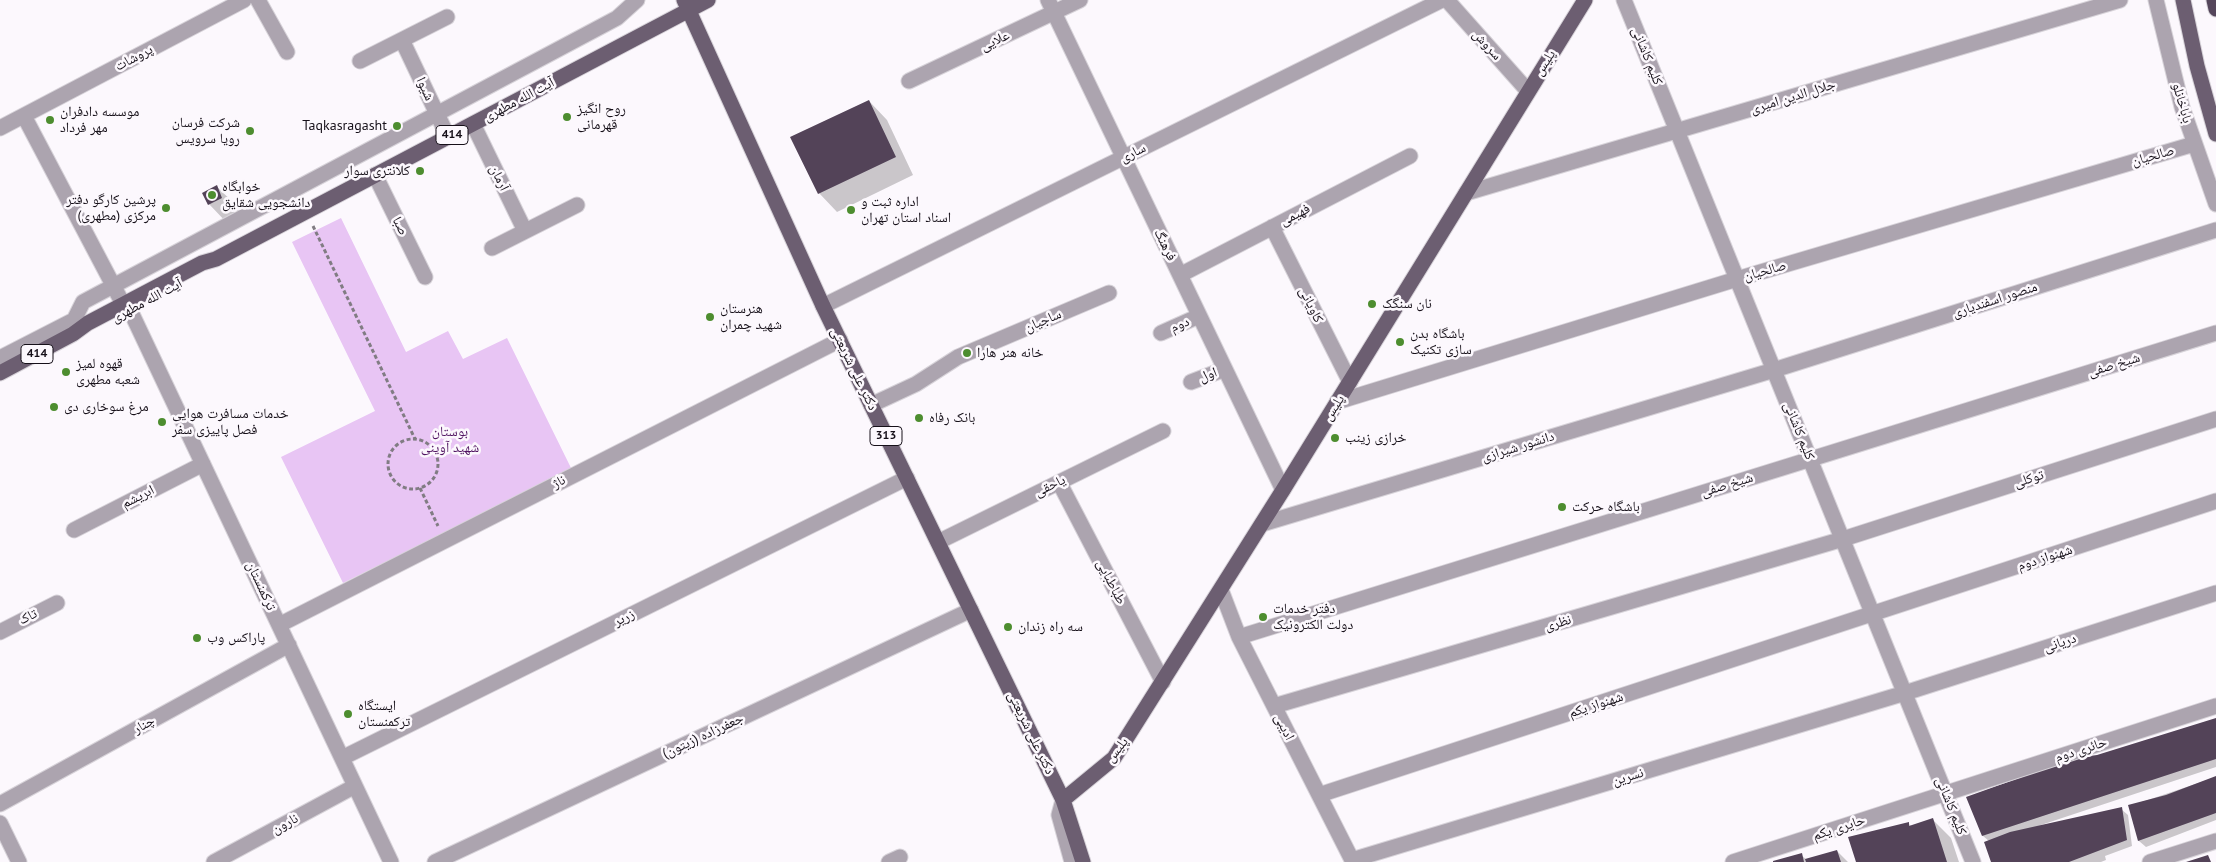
<!DOCTYPE html>
<html>
<head>
<meta charset="utf-8">
<style>
	body { margin:0 }
	canvas { display:block; background:#fcf8fd }
</style>
</head>
<body>
<canvas width="2216" height="862"></canvas>
<script>
const c = document.querySelector('canvas').getContext('2d');
c.lineJoin = 'round';
function fill(path, color) {
  c.fillStyle = color;
  c.fill(path, 'evenodd');
}
function poly(rows) {
  const path = new Path2D();
  for (const r of rows) {
    if (r.length === 3) {
      path.moveTo(r[0] + r[2], r[1]);
      path.arc(r[0], r[1], r[2], 0, 2 * Math.PI);
      continue;
    }
    path.moveTo(r[0], r[1]);
    for (let i = 2; i < r.length; i += 2) path.lineTo(r[i], r[i + 1]);
  }
  return path;
}
function trace(path, color, width, dash) {
  c.strokeStyle = color;
  c.lineWidth = width;
  c.lineCap = dash ? 'butt' : 'round';
  c.setLineDash(dash || []);
  c.stroke(path);
}
function write(font, color, halo, rows, align = 'center') {
  c.font = font + ' "PT Sans","Noto Naskh Arabic",sans-serif';
  c.lineWidth = 5;
  c.setLineDash([]);
  c.textBaseline = 'middle';
  c.strokeStyle = halo;
  c.fillStyle = color;
  for (const [text, x, y, turn = 0] of rows) {
    c.save();
    c.translate(x, y);
    c.rotate((+turn || 0) * Math.PI / 180);
    c.textAlign = isNaN(turn) ? turn : align;
    if (halo) c.strokeText(text, 0, 0);
    c.fillText(text, 0, 0);
    c.restore();
  }
}
fill(poly([
	[341,218,406,352,448,331,463,359,507,338,572,470,343,583,281,457,375,411,292,242]
]), '#e8c5f4');
fill(poly([
	[869,101,887,120,913,175,837,212,819,193],
	[216,186,235,204,240,217,227,223,209,204],
	[2216,720,2216,767,2038,826,2121,809,2128,815,2132,846,2105,856,2106,860,2101,862,1993,862,1989,841,1983,836,1968,797],
	[2216,777,2216,820,2146,847,2139,841,2130,806],
	[1933,820,1951,838,1959,862,1857,862,1850,838,1909,824,1912,827],
	[1837,851,1848,862,1776,862,1801,855,1807,860]
]), '#0003');
fill(poly([
	[869,100,896,157,818,194,790,137],
	[217,185,222,198,208,205,202,193],
	[2216,718,2216,759,1982,836,1966,797,2075,758,2097,755],
	[2216,776,2216,813,2138,841,2128,805,2166,795],
	[2122,807,2127,840,2069,862,1991,862,1984,842,2010,832],
	[1933,818,1947,862,1856,862,1848,837,1909,822,1909,826],
	[1837,850,1841,862,1806,862,1805,859],
	[1802,853,1804,862,1773,862,1773,861],
	[2208,855,2211,862,2186,862]
]), '#534358');
const minor = poly([
	[258,0,287,52],
	[1048,0,1283,490],
	[1447,0,1527,90],
	[1624,0,1973,862],
	[2156,0,2182,107,2216,204],
	[402,40,448,137],
	[360,61,447,17],
	[909,81,1080,0],
	[24,116,123,304],
	[473,124,525,231],
	[0,128,244,0],
	[375,175,425,277],
	[1466,193,2120,0],
	[1272,227,1350,382],
	[492,248,577,205],
	[1180,275,1410,156],
	[823,306,1442,0],
	[130,310,391,862],
	[1161,333,1199,316],
	[0,358,74,320,83,302,617,18,637,0],
	[1191,382,1225,369],
	[1337,402,1737,279,2194,144],
	[871,405,916,384,958,357,1109,293],
	[1059,482,1163,682],
	[1262,524,1774,370,2216,230],
	[74,530,203,464],
	[938,542,1163,431],
	[1221,590,1239,637,1353,862],
	[279,625,840,340],
	[0,632,57,603],
	[1239,637,2216,333],
	[1274,706,1843,539,2216,419],
	[342,758,907,478],
	[1319,795,2216,501],
	[1063,800,1059,815,1072,862],
	[0,804,289,645],
	[0,823,19,862],
	[1352,860,1905,693,2216,593],
	[214,862,355,786],
	[435,862,971,610],
	[889,862,900,857],
	[1733,862,2216,706],
	[2150,862,2216,841]
]);
const major = poly([
	[684,0,823,306,1063,800,1083,862],
	[2183,0,2197,66,2216,134],
	[0,373,73,334,88,323,202,263,216,259,708,0],
	[1063,800,1114,758,1283,490,1585,0]
]);
const highway = poly([
	[2214,0,2216,9]
]);
trace(minor, '#d7d3d9', 17);
trace(major, '#d7d3d9', 17);
trace(highway, '#d7d3d9', 17);
trace(poly([
	[313,226,415,439],
	[413,464,25],
	[420,488,438,526]
]), '#817c83', 3, [4, 2.5]);
trace(minor, '#aca4af', 15);
trace(major, '#6c5e71', 15);
trace(highway, '#55465b', 15);
for (const [x, y, r, color] of [
	[567,117,5,"#4d8d2f"],
	[50,120,5,"#4d8d2f"],
	[397,126,5,"#4d8d2f"],
	[250,131,5,"#4d8d2f"],
	[420,171,5,"#4d8d2f"],
	[212,195,5,"#4d8d2f"],
	[166,208,5,"#4d8d2f"],
	[851,210,5,"#4d8d2f"],
	[1372,304,5,"#4d8d2f"],
	[710,317,5,"#4d8d2f"],
	[1400,342,5,"#4d8d2f"],
	[967,353,5,"#4d8d2f"],
	[66,372,5,"#4d8d2f"],
	[54,407,5,"#4d8d2f"],
	[919,418,5,"#4d8d2f"],
	[162,422,5,"#4d8d2f"],
	[1335,438,5,"#4d8d2f"],
	[1562,507,5,"#4d8d2f"],
	[1263,617,5,"#4d8d2f"],
	[1008,627,5,"#4d8d2f"],
	[197,638,5,"#4d8d2f"],
	[348,714,5,"#4d8d2f"]
]) {
  const dot = new Path2D();
  dot.arc(x, y, r, 0, 2 * Math.PI);
  c.fillStyle = color;
  c.fill(dot);
  trace(dot, '#fcf8fd', 2);
}
for (const [x, y, w] of [
	[452,135,32],
	[37,354,32],
	[886,436,32]
]) {
  const box = new Path2D();
  box.roundRect(x - w / 2, y - 9.5, w, 19, 4);
  c.fillStyle = '#fcf8fd';
  c.fill(box);
  trace(box, '#161019', 1);
}
write('bold 12px', '#161019', null, [
	["414",452,135],
	["414",37,354],
	["313",886,436]
]);
write('14px', '#161019', '#fcf8fd', [
	["علایی",995,41,-25],
	["سروش",1487,45,48],
	["کلیم کاشانی",1647,56,68],
	["پروشات",134,58,-28],
	["پلیس",1545,63,-58],
	["شیوا",425,89,65],
	["جلال الدین امیری",1793,97,-17],
	["آیت الله مطهری",519,100,-28],
	["باباخانلو",2182,103,74],
	["ساری",1133,153,-26],
	["صالحیان",2153,156,-16],
	["آرمان",499,178,64],
	["فهیمی",1295,215,-27],
	["صبا",400,226,64],
	["فرهنگ",1165,245,64],
	["صالحیان",1765,271,-16],
	["منصور اسفندیاری",1995,300,-18],
	["آیت الله مطهری",147,301,-28],
	["کاویانی",1311,305,64],
	["ساجیان",1043,321,-23],
	["دوم",1180,325,-24],
	["شیخ صفی",2114,365,-17],
	["دکتر علی شریعتی",854,369,64],
	["اول",1208,375,-21],
	["پلیس",1334,408,-58],
	["کلیم کاشانی",1799,431,68],
	["دانشور شیرازی",1518,447,-17],
	["توکلی",2029,479,-18],
	["ناژ",559,482,-27],
	["شیخ صفی",1727,485,-17],
	["یاحقی",1050,486,-26],
	["ابریشم",138,497,-27],
	["شهنواز دوم",2045,558,-18],
	["طباطبایی",1111,582,63],
	["ترکمنستان",261,586,65],
	["تاک",28,617,-27],
	["زریر",624,618,-26],
	["نظری",1558,623,-16],
	["دریانی",2060,643,-18],
	["شهنواز یکم",1596,705,-18],
	["چنار",144,725,-29],
	["ادیبی",1284,727,63],
	["دکتر علی شریعتی",1031,733,64],
	["جعفرزاده (زیتون)",703,736,-25],
	["پلیس",1117,750,-52],
	["حائری دوم",2081,750,-18],
	["نسرین",1628,777,-17],
	["کلیم کاشانی",1951,806,68],
	["نارون",285,824,-28],
	["حایری یکم",1839,828,-18]
]);
write('14px', '#161019', '#fcf8fd', [
	["روح انگیز",577,109],
	["قهرمانی",577,125],
	["موسسه دادفران",60,112],
	["مهر فرداد",60,128],
	["شرکت فرسان",240,123,"right"],
	["رویا سرویس",240,139,"right"],
	["Taqkasragasht",387,126,"right"],
	["کلانتری سوار",410,171,"right"],
	["خوابگاه",222,187],
	["دانشجویی شقایق",222,203],
	["پرشین کارگو دفتر",156,200,"right"],
	["مرکزی (مطهری)",156,216,"right"],
	["اداره ثبت و",861,202],
	["اسناد استان تهران",861,218],
	["نان سنگک",1382,304],
	["هنرستان",720,309],
	["شهید چمران",720,325],
	["باشگاه بدن",1410,334],
	["سازی تکنیک",1410,350],
	["خانه هنر هارا",977,353],
	["قهوه لمیز",76,364],
	["شعبه مطهری",76,380],
	["مرغ سوخاری دی",64,407],
	["خدمات مسافرت هوایی",172,414],
	["فصل پاییزی سفر",172,430],
	["بانک رفاه",929,418],
	["خرازی زینب",1345,438],
	["باشگاه حرکت",1572,507],
	["دفتر خدمات",1273,609],
	["دولت الکترونیک",1273,625],
	["سه راه زندان",1018,627],
	["پاراکس وب",207,638],
	["ایستگاه",358,706],
	["ترکمنستان",358,722]
], 'left');
write('14px', '#511462', '#fcf8fd', [
	["بوستان",450,432],
	["شهید آوینی",450,448]
]);
</script>
</body>
</html>
